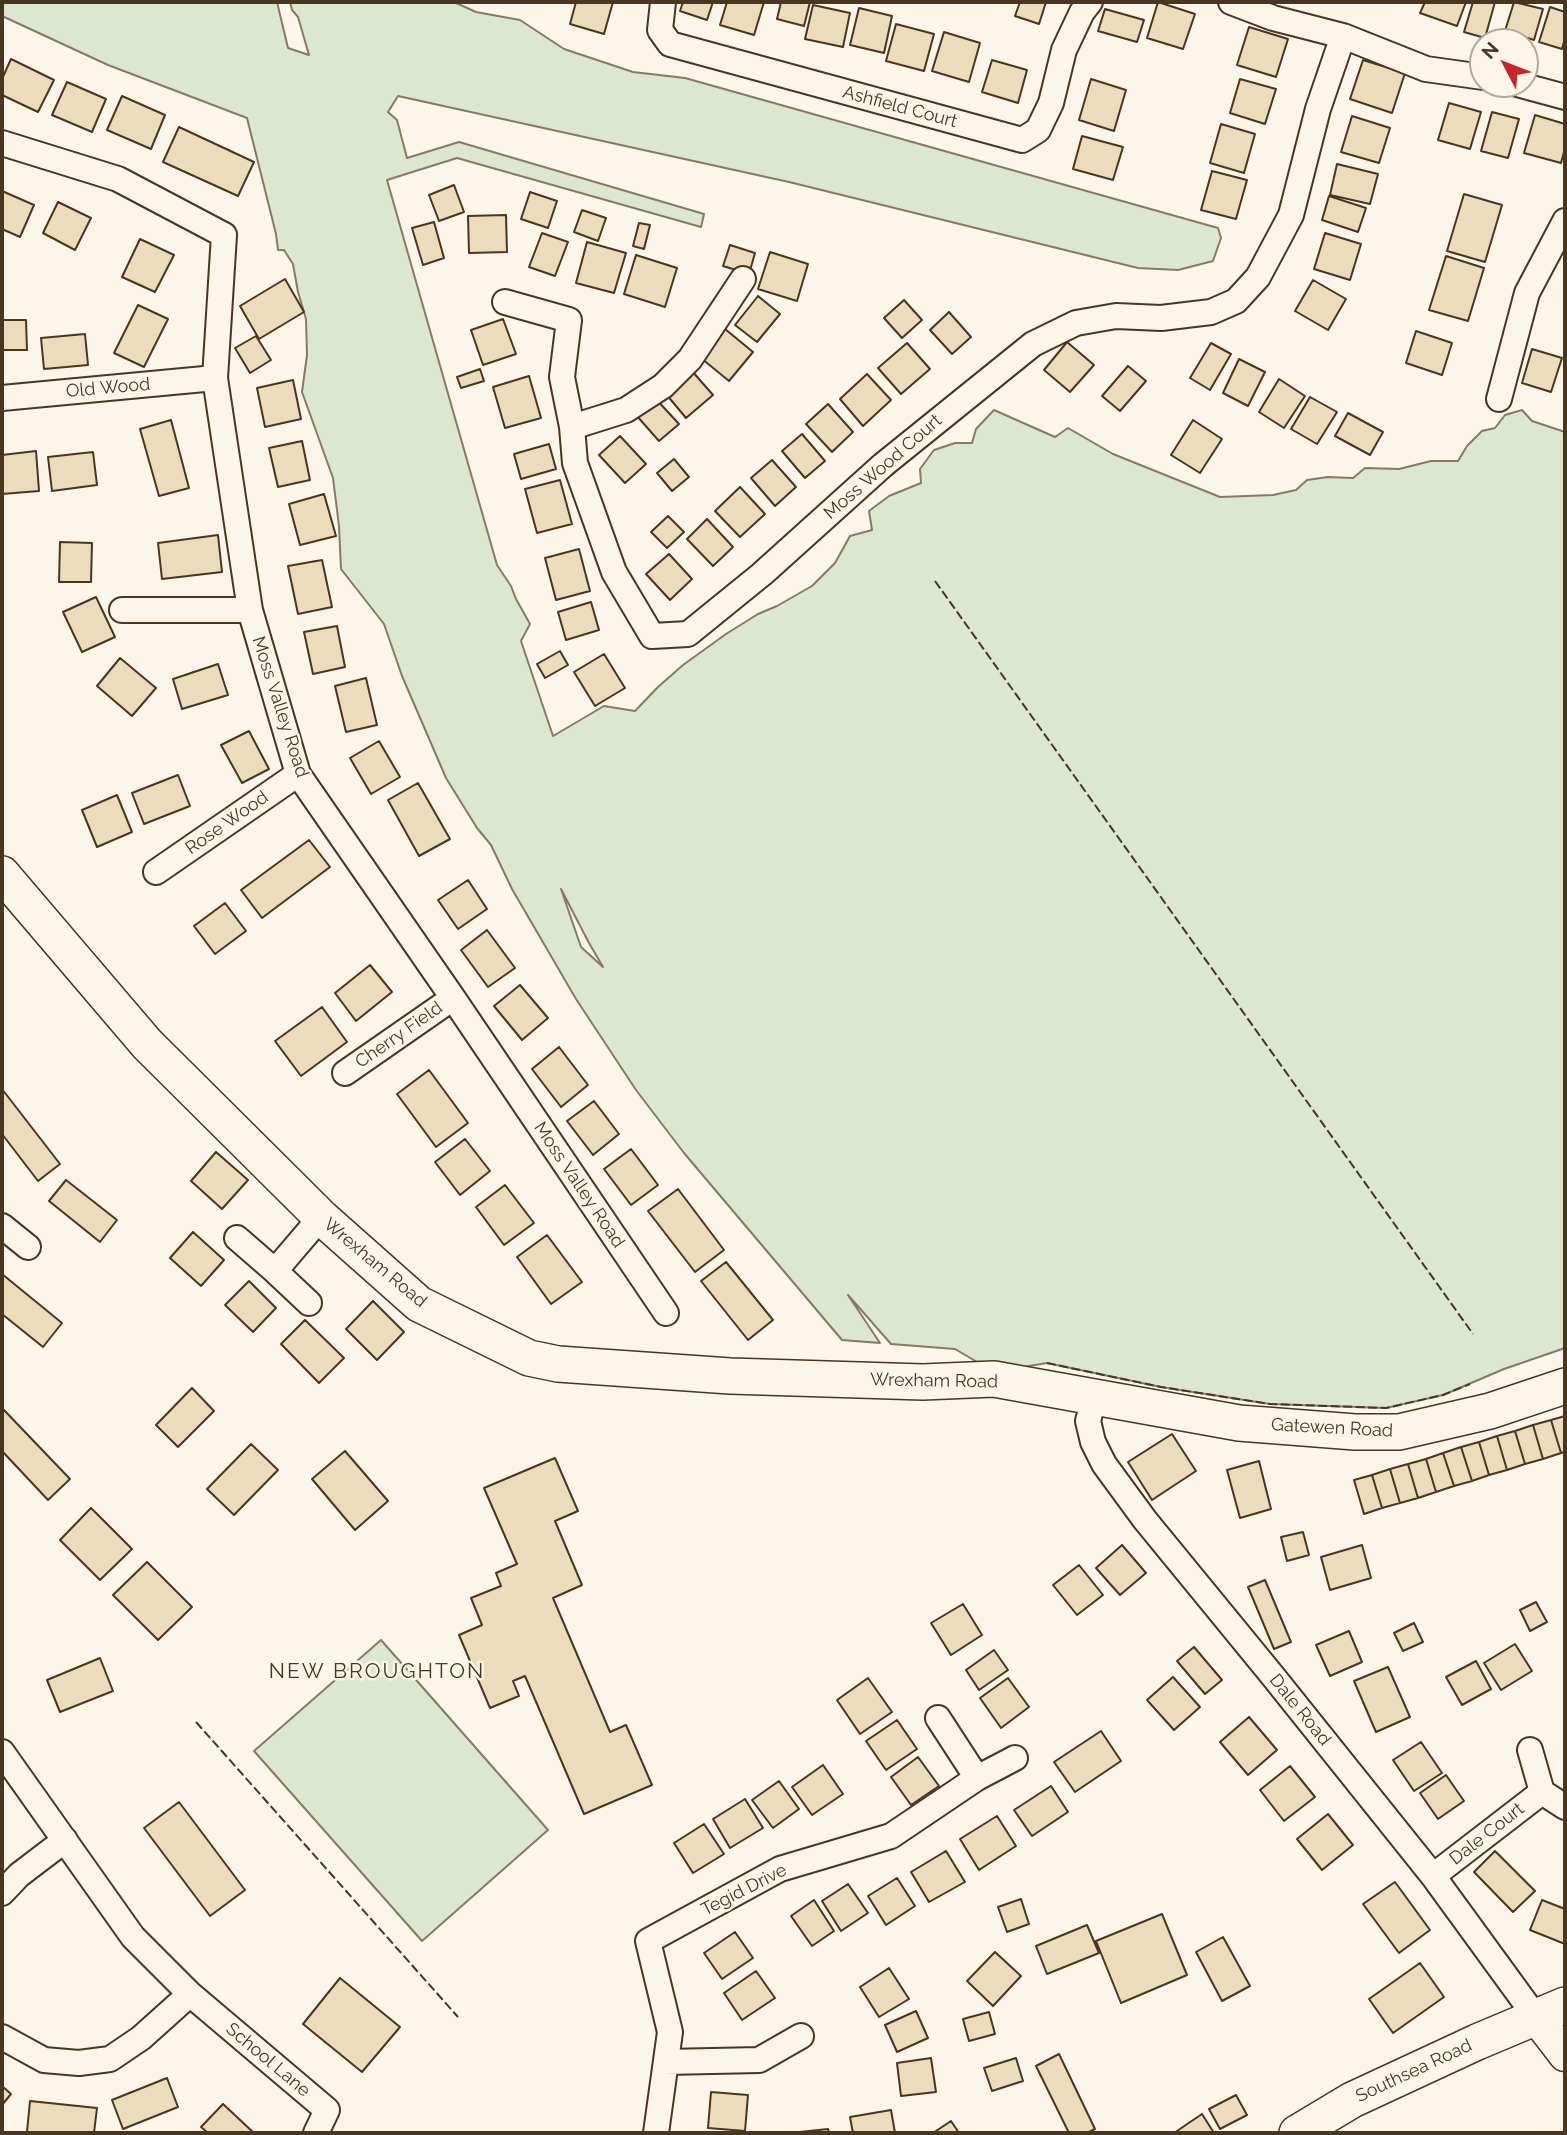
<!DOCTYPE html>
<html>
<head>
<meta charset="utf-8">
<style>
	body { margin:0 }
	#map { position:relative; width:1567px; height:2135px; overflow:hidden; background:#fbf6e9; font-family:Raleway,sans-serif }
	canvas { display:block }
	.frame { position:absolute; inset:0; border:4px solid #4a3520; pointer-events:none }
	.north { position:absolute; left:1469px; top:28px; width:70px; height:70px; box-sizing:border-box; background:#fbf6e9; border:2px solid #b4a999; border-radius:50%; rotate:312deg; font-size:19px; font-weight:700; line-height:28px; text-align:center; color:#4a3520 }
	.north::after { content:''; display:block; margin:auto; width:24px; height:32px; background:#c62828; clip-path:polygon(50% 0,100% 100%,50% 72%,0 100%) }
</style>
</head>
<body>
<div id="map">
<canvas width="1567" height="2135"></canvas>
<div class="frame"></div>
<div class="north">N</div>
</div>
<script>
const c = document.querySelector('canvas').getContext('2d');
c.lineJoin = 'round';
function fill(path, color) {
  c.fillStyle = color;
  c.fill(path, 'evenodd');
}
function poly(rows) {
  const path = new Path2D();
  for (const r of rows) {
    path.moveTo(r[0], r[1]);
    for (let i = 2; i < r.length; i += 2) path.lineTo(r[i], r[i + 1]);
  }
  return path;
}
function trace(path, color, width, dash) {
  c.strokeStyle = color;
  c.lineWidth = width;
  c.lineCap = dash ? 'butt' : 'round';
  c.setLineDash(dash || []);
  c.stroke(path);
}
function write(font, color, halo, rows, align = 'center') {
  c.font = font + ' Raleway,sans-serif';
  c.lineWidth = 5;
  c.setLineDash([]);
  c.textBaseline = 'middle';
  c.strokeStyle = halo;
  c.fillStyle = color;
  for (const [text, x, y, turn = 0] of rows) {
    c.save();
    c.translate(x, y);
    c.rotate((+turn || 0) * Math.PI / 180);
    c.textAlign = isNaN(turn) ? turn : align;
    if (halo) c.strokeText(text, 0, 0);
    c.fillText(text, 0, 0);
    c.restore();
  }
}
const green = poly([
	[2,2,277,2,288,48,309,55,298,17,292,10,290,2,454,2,476,12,520,20,564,49,633,72,685,78,1218,228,1221,238,1213,261,1178,270,1138,268,789,182,398,96,388,112,397,120,407,158,459,142,704,214,701,227,457,158,387,180,497,565,511,586,516,599,530,624,521,641,553,736,604,706,635,711,658,687,683,665,726,634,758,614,777,606,812,586,835,563,850,536,872,530,869,511,889,496,921,483,920,469,934,450,955,443,972,443,976,429,994,410,1055,437,1068,428,1113,454,1220,497,1273,495,1296,490,1307,480,1328,477,1353,478,1365,468,1399,469,1431,461,1458,461,1467,446,1482,431,1495,428,1505,415,1522,410,1532,421,1565,432,1565,1348,1504,1369,1443,1395,1386,1408,1270,1404,1161,1387,1047,1363,994,1372,955,1349,891,1344,848,1295,880,1343,842,1340,684,1153,636,1090,576,999,512,889,491,845,477,828,446,778,402,676,384,624,341,569,339,526,333,478,302,392,307,355,306,319,298,292,293,264,284,250,278,250,276,234,247,118,108,65,2,16,2,2],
	[561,889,589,943,603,967,581,947,561,889],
	[381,1640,548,1830,422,1941,254,1751,381,1640]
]);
fill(green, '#dce7d0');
trace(green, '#887966', 2);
const building = poly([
	[576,2,613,2,604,34,570,24,576,2],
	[683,2,713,2,707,20,680,11,683,2],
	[727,2,764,2,754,35,720,25,727,2],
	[781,2,810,2,804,26,777,19,781,2],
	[1020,2,1046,2,1039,24,1015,16,1020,2],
	[1158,2,1195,14,1183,49,1147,38,1158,2],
	[1425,2,1466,2,1457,26,1420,13,1425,2],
	[1473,2,1495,2,1485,38,1464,32,1473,2],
	[1514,2,1543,9,1534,40,1505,31,1514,2],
	[813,5,850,13,843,47,805,39,813,5],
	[1550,7,1565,12,1565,38,1562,49,1539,42,1550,7],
	[859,8,892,16,884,53,850,45,859,8],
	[1105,9,1144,20,1137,42,1098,31,1105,9],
	[896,24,934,34,924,71,886,61,896,24],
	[1249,27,1288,39,1276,77,1237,65,1249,27],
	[944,32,980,43,969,82,932,71,944,32],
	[11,59,54,80,38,112,2,95,2,79,11,59],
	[992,60,1027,70,1018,103,982,92,992,60],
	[1363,60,1405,73,1392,113,1350,99,1363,60],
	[1091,79,1126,90,1114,131,1079,120,1091,79],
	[1240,79,1276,89,1265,124,1230,113,1240,79],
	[67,82,106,99,92,132,52,115,67,82],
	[122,96,165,115,151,149,107,130,122,96],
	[1449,103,1481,112,1470,149,1438,140,1449,103],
	[1492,112,1519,119,1508,158,1481,151,1492,112],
	[1535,115,1565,124,1565,148,1561,163,1524,153,1535,115],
	[1352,116,1390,128,1379,163,1341,152,1352,116],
	[1221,124,1255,134,1244,173,1210,163,1221,124],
	[179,127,254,162,238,196,163,162,179,127],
	[1082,136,1123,147,1113,180,1073,169,1082,136],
	[1337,164,1378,174,1370,204,1330,195,1337,164],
	[1212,171,1247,180,1236,219,1201,210,1212,171],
	[454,185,464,212,439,221,429,195,454,185],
	[2,191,34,205,20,237,2,229,2,191],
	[530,192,557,201,548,228,521,219,530,192],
	[1464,194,1502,205,1485,262,1447,251,1464,194],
	[1329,196,1366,208,1358,232,1322,220,1329,196],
	[58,202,91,218,75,250,43,233,58,202],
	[582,210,606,218,598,241,574,232,582,210],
	[506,215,507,252,469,253,468,216,506,215],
	[434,222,444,258,423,265,412,228,434,222],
	[639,223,650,225,644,249,633,246,639,223],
	[542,233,568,242,555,276,529,267,542,233],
	[1325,233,1361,244,1350,280,1314,269,1325,233],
	[140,239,174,255,155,292,122,277,140,239],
	[587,242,626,253,614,293,576,283,587,242],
	[730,245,755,253,749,274,723,266,730,245],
	[770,252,808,264,797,301,758,289,770,252],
	[636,255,677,268,665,307,624,294,636,255],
	[1446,256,1484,268,1468,321,1429,310,1446,256],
	[285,279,304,312,259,339,240,306,285,279],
	[1313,280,1346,299,1328,330,1295,311,1313,280],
	[758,296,780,314,757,342,735,325,758,296],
	[904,300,922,320,902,338,884,318,904,300],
	[138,305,168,319,144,367,114,353,138,305],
	[949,312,971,337,952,354,930,330,949,312],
	[503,319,516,354,483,365,471,330,503,319],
	[2,320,26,320,27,350,2,350,2,320],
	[725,329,753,352,729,381,701,358,725,329],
	[1416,331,1452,343,1442,375,1406,363,1416,331],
	[85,334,88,365,44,369,41,338,85,334],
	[256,336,271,360,250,373,235,348,256,336],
	[1067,342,1094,365,1070,392,1044,370,1067,342],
	[907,343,930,369,901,394,878,368,907,343],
	[1211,343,1231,354,1210,390,1190,378,1211,343],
	[1532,349,1562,358,1551,392,1522,383,1532,349],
	[1239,359,1265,372,1248,406,1223,393,1239,359],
	[1128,366,1146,381,1120,411,1102,396,1128,366],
	[480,369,484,381,461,388,457,377,480,369],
	[692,371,713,395,686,418,666,394,692,371],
	[867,374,891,400,863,426,840,399,867,374],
	[529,376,541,418,505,428,493,387,529,376],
	[1279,379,1305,396,1284,428,1259,412,1279,379],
	[293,380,301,419,265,427,257,388,293,380],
	[1310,397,1337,412,1317,444,1291,429,1310,397],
	[655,398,679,424,659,441,636,415,655,398],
	[828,404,853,432,832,452,806,424,828,404],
	[1348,413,1383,432,1370,455,1335,436,1348,413],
	[171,420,189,488,159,496,140,429,171,420],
	[1193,420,1222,439,1200,473,1171,455,1193,420],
	[802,434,825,461,805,478,782,451,802,434],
	[620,436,646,464,625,483,599,455,620,436],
	[302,441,310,480,278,487,269,448,302,441],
	[549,444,556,469,521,479,514,454,549,444],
	[36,451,39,491,2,494,2,455,36,451],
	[93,452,97,485,52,491,48,457,93,452],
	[674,459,689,477,672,491,657,473,674,459],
	[772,460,796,487,775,506,751,478,772,460],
	[560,480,572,524,537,533,525,489,560,480],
	[740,487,765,514,740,537,715,511,740,487],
	[324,494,336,536,300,545,289,504,324,494],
	[668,516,684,532,667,548,651,532,668,516],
	[707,519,733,547,713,566,687,539,707,519],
	[218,535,222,572,162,579,158,543,218,535],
	[60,542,92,543,91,582,59,582,60,542],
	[579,549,590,591,556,600,545,558,579,549],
	[669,554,692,579,670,600,646,574,669,554],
	[322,560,332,607,298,614,288,566,322,560],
	[96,597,115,637,82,652,63,612,96,597],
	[591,602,599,630,566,640,558,612,591,602],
	[337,626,345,667,313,674,304,632,337,626],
	[560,651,568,665,545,678,537,664,560,651],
	[604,654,625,688,595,706,574,672,604,654],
	[120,658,156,688,132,716,97,686,120,658],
	[218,664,228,695,182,709,173,679,218,664],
	[366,678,377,725,346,732,335,686,366,678],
	[249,731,269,769,242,783,221,745,249,731],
	[379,741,400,777,371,794,350,758,379,741],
	[178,775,190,806,144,824,132,793,178,775],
	[418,783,450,839,419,856,388,800,418,783],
	[117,795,132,832,97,847,82,810,117,795],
	[309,840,330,867,262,918,241,890,309,840],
	[468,880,487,909,458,929,438,900,468,880],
	[225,903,246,931,215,954,194,926,225,903],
	[487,930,515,968,488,987,461,950,487,930],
	[370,965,392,992,356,1021,335,993,370,965],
	[520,985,548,1018,522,1040,494,1006,520,985],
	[322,1007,347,1042,301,1076,275,1041,322,1007],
	[559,1047,588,1085,561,1107,532,1069,559,1047],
	[429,1070,468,1123,436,1147,397,1094,429,1070],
	[2,1089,60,1164,38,1181,2,1134,2,1089],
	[594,1101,619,1134,593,1155,567,1121,594,1101],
	[465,1139,490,1171,460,1195,435,1162,465,1139],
	[631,1149,658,1185,631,1205,604,1169,631,1149],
	[216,1152,248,1180,222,1209,191,1181,216,1152],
	[66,1180,117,1220,100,1242,49,1201,66,1180],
	[505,1185,534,1223,504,1245,476,1207,505,1185],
	[678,1189,724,1250,695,1272,648,1211,678,1189],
	[193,1232,224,1260,201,1286,170,1258,193,1232],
	[547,1235,582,1282,551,1304,517,1257,547,1235],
	[726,1262,773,1320,748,1340,701,1281,726,1262],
	[2,1274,62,1323,43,1347,2,1314,2,1274],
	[249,1281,276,1308,253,1332,225,1305,249,1281],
	[373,1301,404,1332,377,1360,346,1329,373,1301],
	[305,1320,344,1358,319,1383,281,1344,305,1320],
	[192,1388,214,1411,178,1447,156,1425,192,1388],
	[3,1409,70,1479,48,1500,2,1451,3,1409],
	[1565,1416,1565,1452,1561,1453,1551,1420,1565,1416],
	[1551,1420,1561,1453,1543,1459,1533,1425,1551,1420],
	[1533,1425,1543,1459,1525,1464,1515,1431,1533,1425],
	[1515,1431,1525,1464,1507,1470,1497,1436,1515,1431],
	[1172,1434,1196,1471,1152,1500,1128,1462,1172,1434],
	[1497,1436,1507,1470,1489,1475,1479,1442,1497,1436],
	[1479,1442,1489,1475,1472,1481,1461,1447,1479,1442],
	[251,1444,278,1470,234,1515,207,1489,251,1444],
	[1461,1447,1472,1481,1454,1486,1443,1453,1461,1447],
	[345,1451,388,1501,355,1530,312,1479,345,1451],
	[1443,1453,1454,1486,1436,1492,1426,1459,1443,1453],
	[555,1458,578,1511,555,1521,582,1585,553,1598,610,1732,626,1725,652,1785,584,1814,525,1676,513,1681,519,1696,490,1708,459,1635,482,1625,471,1598,501,1586,496,1573,517,1564,484,1488,555,1458],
	[1426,1459,1436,1492,1418,1498,1408,1464,1426,1459],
	[1259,1461,1271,1509,1240,1518,1227,1470,1259,1461],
	[1408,1464,1418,1498,1400,1503,1390,1469,1408,1464],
	[1390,1469,1400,1503,1382,1508,1372,1475,1390,1469],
	[1372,1475,1382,1508,1364,1514,1354,1480,1372,1475],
	[91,1508,132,1549,100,1580,60,1540,91,1508],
	[1303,1532,1309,1555,1287,1561,1281,1537,1303,1532],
	[1122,1545,1146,1573,1120,1595,1096,1568,1122,1545],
	[1362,1545,1371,1578,1330,1590,1321,1557,1362,1545],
	[147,1562,192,1607,158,1640,113,1595,147,1562],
	[1079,1565,1103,1595,1077,1615,1053,1585,1079,1565],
	[1265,1580,1291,1642,1274,1649,1248,1587,1265,1580],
	[1536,1602,1547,1622,1530,1631,1520,1610,1536,1602],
	[963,1604,982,1635,951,1655,931,1623,963,1604],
	[1414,1623,1423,1642,1403,1651,1394,1633,1414,1623],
	[1349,1631,1362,1662,1330,1676,1316,1645,1349,1631],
	[1515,1644,1532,1671,1501,1690,1484,1663,1515,1644],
	[1194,1647,1222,1680,1205,1694,1177,1661,1194,1647],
	[994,1650,1008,1670,979,1690,966,1670,994,1650],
	[100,1658,113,1691,60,1712,47,1680,100,1658],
	[1476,1661,1491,1689,1462,1705,1446,1677,1476,1661],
	[1388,1667,1410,1717,1376,1732,1354,1681,1388,1667],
	[1173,1677,1200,1707,1174,1730,1147,1700,1173,1677],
	[868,1678,892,1712,860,1734,837,1700,868,1678],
	[1008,1678,1029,1707,1001,1728,980,1698,1008,1678],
	[1249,1717,1277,1750,1248,1775,1220,1742,1249,1717],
	[897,1720,917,1749,886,1770,866,1741,897,1720],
	[1101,1731,1121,1761,1075,1792,1054,1762,1101,1731],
	[1421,1742,1442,1773,1414,1791,1393,1760,1421,1742],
	[918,1757,939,1786,911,1805,891,1777,918,1757],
	[823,1765,843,1794,812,1815,792,1787,823,1765],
	[1290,1766,1315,1797,1284,1821,1260,1790,1290,1766],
	[1446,1775,1464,1801,1438,1819,1420,1793,1446,1775],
	[779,1781,799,1809,773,1828,752,1800,779,1781],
	[1051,1786,1068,1812,1032,1836,1014,1810,1051,1786],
	[745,1799,763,1828,730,1848,713,1819,745,1799],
	[179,1802,245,1890,210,1916,144,1828,179,1802],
	[1328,1814,1353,1845,1322,1870,1297,1839,1328,1814],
	[997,1816,1016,1846,979,1870,960,1839,997,1816],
	[704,1824,724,1854,693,1873,674,1843,704,1824],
	[946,1851,965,1882,929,1902,911,1872,946,1851],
	[1495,1851,1535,1891,1513,1912,1474,1872,1495,1851],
	[897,1878,915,1906,886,1925,868,1896,897,1878],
	[1395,1882,1430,1930,1399,1953,1363,1904,1395,1882],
	[848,1884,868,1913,841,1931,822,1901,848,1884],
	[1021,1899,1029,1924,1007,1932,998,1907,1021,1899],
	[814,1900,834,1931,812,1946,791,1916,814,1900],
	[1542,1900,1565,1909,1565,1944,1530,1930,1542,1900],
	[1162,1914,1187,1975,1121,2003,1096,1941,1162,1914],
	[1087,1925,1099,1953,1047,1974,1036,1946,1087,1925],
	[735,1932,753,1958,722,1979,704,1953,735,1932],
	[1223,1937,1250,1986,1222,2001,1196,1952,1223,1937],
	[995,1952,1021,1976,993,2006,967,1981,995,1952],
	[1420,1963,1444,1997,1393,2033,1369,1999,1420,1963],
	[889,1968,909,1999,879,2017,860,1987,889,1968],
	[756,1971,775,1998,742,2020,724,1993,756,1971],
	[340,1978,400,2027,362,2072,303,2024,340,1978],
	[916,2011,928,2038,897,2052,885,2025,916,2011],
	[989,2012,995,2034,969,2041,963,2019,989,2012],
	[1059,2054,1095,2129,1087,2133,1069,2133,1036,2066,1059,2054],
	[931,2058,936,2092,901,2096,897,2063,931,2058],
	[1016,2058,1023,2081,992,2091,984,2068,1016,2058],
	[167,2078,178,2107,123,2129,112,2100,167,2078],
	[2,2086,11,2094,2,2105,2,2086],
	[711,2092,748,2095,745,2131,708,2128,711,2092],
	[1236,2095,1247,2115,1220,2129,1209,2109,1236,2095],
	[30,2101,97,2108,94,2133,27,2132,30,2101],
	[223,2104,254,2133,208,2133,201,2127,223,2104],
	[891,2110,895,2133,853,2133,850,2117,891,2110],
	[1202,2114,1214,2133,1174,2133,1202,2114],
	[951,2121,959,2133,933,2133,951,2121],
	[828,2129,829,2133,790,2133,828,2129]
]);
fill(building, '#ecdcbc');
trace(building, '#4a3520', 2);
const minor = poly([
	[663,2,660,30,670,44,1022,140,1038,130,1051,103,1064,50,1082,12,1090,2],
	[1231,2,1273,18,1343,36,1426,69,1483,77],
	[1517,84,1565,97],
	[2,143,118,179,224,235,215,378,250,610,298,774,453,998,666,1313],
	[505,302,569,320,562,377,572,427,575,463,614,572,652,636,688,634,762,574,883,465,1033,344,1076,323,1116,316,1161,318,1211,312,1236,301,1258,277,1291,215,1318,109,1343,36],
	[2,398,215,378],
	[1499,399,1527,293,1565,221],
	[572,427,626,410,663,386,690,359,743,279],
	[122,610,250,610],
	[156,872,298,774],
	[345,1073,453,998],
	[2,1226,28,1247],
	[237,1238,275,1271,321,1217],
	[275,1271,309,1303],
	[1094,1398,1088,1421,1093,1442,1104,1464,1145,1520,1272,1675,1433,1876,1535,2016],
	[938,1718,977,1778],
	[2,1752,133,1937,190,1994,327,2110,316,2133],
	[1542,1792,1565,1807],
	[1433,1876,1542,1792,1530,1750],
	[2,1893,19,1875,65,1840],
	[2,2037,44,2060,79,2063,110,2059,141,2038,190,1994],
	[666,2062,759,2060,801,2036],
	[656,2133,670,2032,648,1941,780,1869,891,1836,977,1778,1015,1758]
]);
const tertiary = poly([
	[1535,2016,1565,2055]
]);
const secondary = poly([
	[2,874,147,1044,321,1217,419,1304,529,1358,558,1364,730,1376,923,1382,994,1379,1239,1423,1355,1432,1399,1432,1490,1411,1565,1386],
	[1297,2133,1352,2100,1477,2042,1565,2005]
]);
trace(minor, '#4a3520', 28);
trace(tertiary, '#4a3520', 35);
trace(secondary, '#4a3520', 38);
trace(minor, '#fbf6e9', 24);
trace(tertiary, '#fbf6e9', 32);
trace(secondary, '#fbf6e9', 35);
trace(poly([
	[935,581,1473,1334],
	[1047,1363,1161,1387,1270,1404,1386,1408,1443,1395,1470,1384],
	[196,1722,458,2017]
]), '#4a3520', 2, [9, 3.5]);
write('18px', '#4a3520', '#fbf6e9', [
	["Ashfield Court",900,107,15],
	["Old Wood",108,388,-5],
	["Moss Wood Court",883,467,-41],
	["Moss Valley Road",280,707,72],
	["Rose Wood",227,823,-35],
	["Cherry Field",399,1035,-35],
	["Moss Valley Road",579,1185,56],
	["Wrexham Road",375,1263,40],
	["Wrexham Road",934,1381,1],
	["Gatewen Road",1332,1428,3],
	["Dale Road",1300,1710,51],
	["Dale Court",1487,1834,-38],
	["Tegid Drive",744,1890,-27],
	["School Lane",268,2060,40],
	["Southsea Road",1414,2071,-25]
]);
c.letterSpacing = '2px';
write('21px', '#4a3520', '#fbf6e9', [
	["NEW BROUGHTON",377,1672]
]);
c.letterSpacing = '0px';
</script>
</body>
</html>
